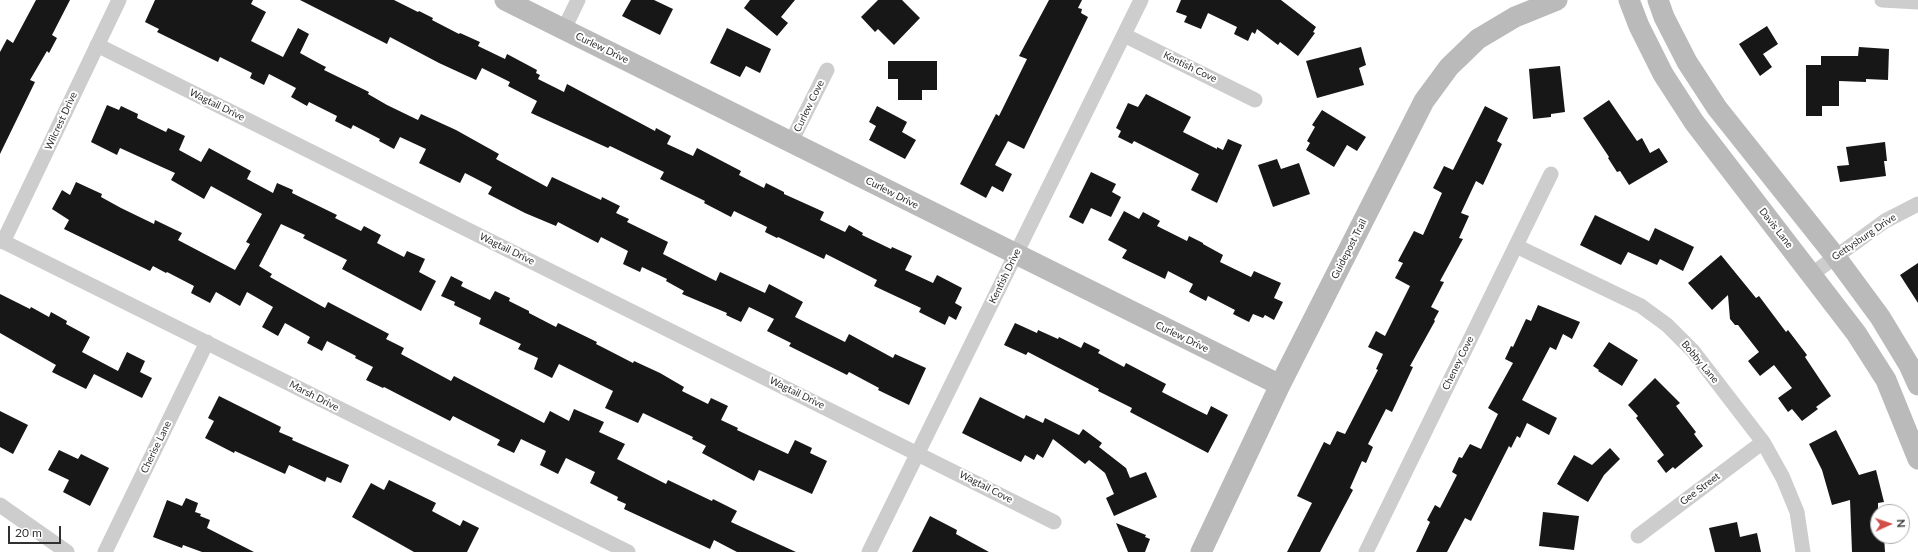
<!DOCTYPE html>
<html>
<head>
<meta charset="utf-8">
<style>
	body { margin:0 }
	#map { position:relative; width:1918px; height:552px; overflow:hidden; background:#fff; font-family:Lato,sans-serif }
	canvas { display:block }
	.north { position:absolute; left:1870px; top:504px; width:40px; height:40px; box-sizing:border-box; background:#fff; border:1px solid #acacac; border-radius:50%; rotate:87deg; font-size:11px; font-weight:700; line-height:16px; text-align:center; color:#303030 }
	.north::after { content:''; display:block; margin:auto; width:14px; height:18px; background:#d14f48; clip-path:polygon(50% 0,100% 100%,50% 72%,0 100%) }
	.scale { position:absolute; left:8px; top:526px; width:53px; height:18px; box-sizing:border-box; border:2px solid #303030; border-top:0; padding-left:5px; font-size:12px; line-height:14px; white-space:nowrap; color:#303030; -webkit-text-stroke:3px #fff; paint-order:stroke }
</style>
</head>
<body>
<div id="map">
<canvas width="1918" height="552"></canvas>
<div class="north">N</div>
<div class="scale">20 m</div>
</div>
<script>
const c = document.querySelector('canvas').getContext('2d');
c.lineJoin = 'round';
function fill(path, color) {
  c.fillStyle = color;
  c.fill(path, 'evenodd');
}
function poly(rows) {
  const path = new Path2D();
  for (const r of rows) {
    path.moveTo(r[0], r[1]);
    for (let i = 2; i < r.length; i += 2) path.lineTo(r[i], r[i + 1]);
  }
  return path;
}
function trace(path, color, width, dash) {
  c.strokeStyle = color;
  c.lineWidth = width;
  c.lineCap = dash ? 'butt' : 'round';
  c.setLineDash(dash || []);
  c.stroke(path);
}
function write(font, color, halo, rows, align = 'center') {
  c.font = font + ' Lato,sans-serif';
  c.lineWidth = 4;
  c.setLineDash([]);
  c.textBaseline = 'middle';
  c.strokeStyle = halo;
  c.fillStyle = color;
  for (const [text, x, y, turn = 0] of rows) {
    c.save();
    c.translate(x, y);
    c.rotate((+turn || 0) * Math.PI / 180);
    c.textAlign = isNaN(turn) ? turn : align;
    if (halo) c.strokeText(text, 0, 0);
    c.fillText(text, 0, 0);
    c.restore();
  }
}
fill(poly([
	[36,0,70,0,52,35,57,38,49,53,47,51,30,80,35,82,0,154,0,52,7,39,13,43],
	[155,0,253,0,251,4,266,12,251,41,283,57,298,28,309,34,300,53,322,65,326,67,324,70,369,92,368,94,387,105,418,120,421,114,456,130,499,154,496,159,547,187,552,177,601,200,602,197,620,206,616,213,629,219,627,222,668,242,663,254,716,281,720,272,765,293,769,284,803,302,795,317,845,342,849,334,893,358,895,354,926,368,909,405,878,390,879,388,849,372,847,375,789,346,791,343,767,331,774,319,749,307,741,322,726,315,727,313,682,294,684,291,666,281,667,279,642,267,640,272,623,264,628,251,601,237,598,243,558,222,556,226,525,213,488,194,492,187,465,173,460,183,419,163,426,149,400,137,394,149,379,141,380,139,353,125,351,129,335,121,337,116,309,102,307,106,291,97,296,88,269,74,264,85,250,78,252,73,220,57,218,62,157,32,159,29,145,22],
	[300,0,394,0,418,12,419,11,433,18,432,20,459,34,460,33,480,42,478,46,505,59,507,54,537,70,536,73,540,75,538,79,564,92,567,84,655,131,656,128,671,136,667,144,693,156,697,148,741,171,739,175,764,188,766,183,784,192,784,194,824,212,820,220,845,232,849,225,863,233,862,235,891,249,892,247,912,256,905,270,933,283,937,275,962,288,955,303,962,307,956,320,949,316,945,325,919,312,921,308,874,286,877,280,826,254,824,259,778,237,777,238,765,232,767,227,734,211,731,217,704,203,705,201,660,179,664,172,610,146,608,148,531,113,537,101,508,86,510,82,482,68,476,80,439,63,390,37,387,44],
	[631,0,654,0,673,9,660,35,622,16],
	[750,0,795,0,781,17,788,23,777,36,744,8],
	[878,0,902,0,920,18,894,45,878,29,875,32,861,17],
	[1049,0,1082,0,1078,8,1082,9,1081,13,1088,17,1024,149,1008,141,995,165,1012,174,1003,192,992,186,986,198,960,184,996,114,999,116,1027,59,1019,56],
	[1181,0,1281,0,1316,27,1313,32,1315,33,1298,56,1280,42,1278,45,1257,29,1255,34,1252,32,1248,41,1234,34,1237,27,1208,13,1201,29,1184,22,1187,16,1176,12],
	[1767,26,1778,44,1763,54,1772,67,1760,76,1739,44],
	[727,28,771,49,760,73,746,66,740,77,710,63],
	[1361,47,1366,65,1359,68,1364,85,1317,98,1306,61],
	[1859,47,1889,49,1888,80,1866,79,1866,82,1839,81,1839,106,1822,106,1822,116,1806,116,1806,65,1821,65,1821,56,1858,56],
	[888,61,937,61,937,90,922,90,922,100,898,100,898,79,888,79],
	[1560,66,1565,112,1551,114,1551,117,1533,119,1529,69],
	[1146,94,1191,117,1183,132,1217,149,1217,147,1223,150,1228,139,1242,145,1217,203,1191,190,1199,174,1134,141,1132,144,1118,137,1121,131,1116,128,1128,103,1138,107],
	[1609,100,1637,141,1642,138,1650,153,1659,148,1668,162,1629,185,1620,171,1617,172,1608,158,1609,157,1583,118],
	[107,105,119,110,121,106,138,114,137,118,166,132,168,128,185,136,179,150,201,162,209,148,251,171,247,179,273,193,277,183,293,190,292,193,337,215,335,218,361,231,364,226,381,235,377,243,404,257,407,251,425,259,419,272,436,281,421,311,342,269,347,260,303,238,305,235,281,224,259,266,272,274,270,277,325,308,328,302,389,334,386,339,404,348,401,354,451,381,454,376,544,423,550,411,569,421,574,409,604,422,599,432,625,444,617,459,666,484,668,480,712,501,713,499,737,511,731,522,796,552,737,552,714,540,710,549,624,509,626,504,617,500,618,497,590,483,595,472,566,458,558,474,540,465,546,451,521,439,514,453,497,445,500,440,453,416,450,421,384,387,383,388,366,380,373,367,355,358,356,356,327,341,322,351,307,343,310,337,285,323,278,336,262,327,273,307,247,292,240,306,216,292,210,303,191,293,194,286,167,272,166,273,153,266,150,271,64,229,69,220,52,209,62,190,70,195,76,182,102,194,101,197,121,208,154,224,155,220,182,233,178,240,235,270,250,244,246,242,262,214,211,186,204,199,171,180,175,173,120,148,117,155,91,142],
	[877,106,907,122,902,132,916,140,905,159,869,140,876,126,869,122],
	[1485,106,1508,118,1497,141,1502,144,1483,185,1476,181,1461,213,1469,216,1459,238,1463,239,1440,281,1444,282,1431,307,1439,311,1434,320,1435,321,1410,366,1413,367,1392,412,1386,409,1368,444,1373,447,1366,463,1362,461,1350,488,1353,490,1320,552,1287,552,1312,503,1297,496,1324,442,1330,445,1337,431,1345,434,1378,370,1376,369,1383,354,1368,347,1376,331,1385,336,1410,286,1395,278,1403,263,1398,261,1414,231,1423,235,1442,193,1433,188,1444,166,1453,170],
	[1322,110,1366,137,1357,151,1347,145,1334,167,1306,150,1310,143,1307,141,1315,127,1312,125],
	[1885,142,1887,161,1884,161,1886,176,1840,182,1837,166,1849,165,1846,147],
	[1277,159,1281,169,1299,163,1310,194,1273,207,1258,165],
	[1091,172,1116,184,1112,192,1121,197,1111,217,1091,208,1083,224,1069,217],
	[1124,211,1139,219,1143,212,1160,221,1157,226,1187,241,1189,236,1203,243,1203,244,1223,255,1220,262,1251,277,1254,271,1281,283,1274,298,1283,302,1274,320,1265,315,1263,318,1253,314,1249,322,1233,314,1235,310,1208,296,1206,301,1189,292,1193,284,1168,271,1165,279,1122,258,1127,250,1108,240],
	[1595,215,1649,241,1655,228,1694,247,1683,271,1660,259,1657,265,1628,252,1621,265,1580,245],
	[1721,255,1756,298,1759,296,1786,332,1788,330,1807,355,1805,357,1831,396,1816,407,1818,409,1802,421,1792,409,1788,412,1778,398,1792,388,1774,365,1760,376,1748,361,1759,352,1738,325,1735,325,1730,319,1728,295,1712,310,1688,283],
	[1918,263,1918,303,1900,275],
	[451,276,463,282,461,286,490,300,495,291,510,298,509,301,529,311,529,313,556,327,558,323,597,342,596,344,602,347,633,363,634,361,660,373,684,387,682,391,708,404,711,398,728,406,721,420,738,428,737,430,788,454,795,440,812,448,810,453,827,461,812,494,759,470,754,481,702,453,706,446,692,439,693,437,643,413,638,423,605,408,613,391,559,364,552,378,534,369,538,358,518,349,521,344,479,324,481,318,454,305,455,302,441,296],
	[0,294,30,309,31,307,49,317,51,312,67,321,66,324,90,337,82,352,118,371,127,352,145,361,140,372,152,378,142,398,94,374,86,389,52,372,56,365,0,333],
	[1538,305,1580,322,1572,339,1563,334,1556,350,1550,347,1522,400,1557,418,1549,435,1527,423,1520,438,1517,436,1511,448,1509,446,1471,521,1465,518,1447,552,1416,552,1430,522,1427,520,1435,505,1440,508,1457,475,1452,472,1459,457,1462,458,1470,444,1481,449,1498,414,1488,408,1513,363,1505,359,1511,346,1513,347,1526,319,1531,321],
	[1015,323,1037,333,1038,330,1058,339,1059,337,1081,348,1084,342,1100,350,1098,353,1124,367,1126,363,1166,384,1162,392,1193,408,1207,415,1211,406,1228,415,1208,453,1130,412,1132,408,1098,391,1099,389,1028,352,1026,355,1004,345],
	[1609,342,1638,360,1622,386,1598,371,1599,370,1593,366],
	[1655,378,1680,403,1676,406,1696,432,1694,434,1703,446,1675,469,1673,467,1666,473,1657,461,1664,455,1636,418,1638,416,1628,405],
	[219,396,281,427,279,432,293,438,292,440,349,465,341,483,327,477,325,482,289,465,285,474,235,451,234,453,205,438,214,421,208,418],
	[980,397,1024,419,1026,415,1043,423,1045,418,1079,435,1083,429,1102,443,1099,447,1126,468,1130,478,1146,472,1157,497,1114,516,1106,498,1114,494,1105,473,1089,460,1085,464,1053,439,1043,458,1037,454,1034,460,1025,455,1021,462,962,433],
	[0,411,28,425,13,454,0,447],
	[1836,430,1859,475,1876,470,1884,502,1878,503,1878,536,1884,536,1885,552,1852,552,1850,500,1832,505,1822,470,1809,444],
	[1610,448,1620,459,1604,475,1588,502,1557,484,1574,455,1592,465],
	[59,450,78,459,81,454,109,468,90,506,63,492,69,480,48,470],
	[389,480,436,503,432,511,460,526,463,520,479,528,467,552,414,552,352,517,371,483,384,490],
	[186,498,198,503,195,512,201,514,200,516,210,520,207,528,254,552,202,552,183,545,182,548,153,537,167,500,182,506],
	[1543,512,1579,516,1574,550,1539,546],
	[930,516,957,530,956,534,989,552,912,552],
	[1737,522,1740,537,1757,533,1761,552,1715,552,1709,528],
	[1116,523,1146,535,1145,537,1150,539,1145,552,1128,552]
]), '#171717');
trace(poly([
	[1882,0,1918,2],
	[564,29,578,0],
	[1124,35,1255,100],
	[97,45,1054,522],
	[791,142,827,70],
	[0,240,628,552],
	[3,242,119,0],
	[1516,246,1641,306,1667,325,1693,351,1763,442,1783,478,1797,512,1803,552],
	[1812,274,1885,221,1918,204],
	[0,505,67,552],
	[1638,536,1763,442],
	[105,552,207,342],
	[869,552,1141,0],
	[1366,552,1551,174]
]), '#cdcdcd', 15);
trace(poly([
	[505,0,1280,385],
	[1629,0,1639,26,1663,74,1694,122,1856,333,1886,380,1918,459],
	[1658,0,1664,17,1687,62,1717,108,1835,256,1880,317,1909,365,1918,385],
	[1201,552,1280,385,1424,101,1449,67,1478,39,1515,17,1557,0]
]), '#bababa', 21);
write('10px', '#303030', '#fff', [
	["Curlew Drive",602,48,26],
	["Kentish Cove",1190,67,26],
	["Wagtail Drive",217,105,26],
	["Curlew Cove",809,106,-64],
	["Wilcrest Drive",61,121,-65],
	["Curlew Drive",892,193,27],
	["Davis Lane",1776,228,52],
	["Gettysburg Drive",1864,237,-34],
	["Wagtail Drive",507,249,26],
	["Guidepost Trail",1349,249,-63],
	["Kentish Drive",1005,276,-64],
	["Curlew Drive",1182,337,26],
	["Bobby Lane",1700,362,50],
	["Cheney Cove",1458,363,-64],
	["Wagtail Drive",797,393,26],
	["Marsh Drive",314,396,27],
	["Cherise Lane",156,447,-64],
	["Wagtail Cove",986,487,27],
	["Gee Street",1700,489,-37]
]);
</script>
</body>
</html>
